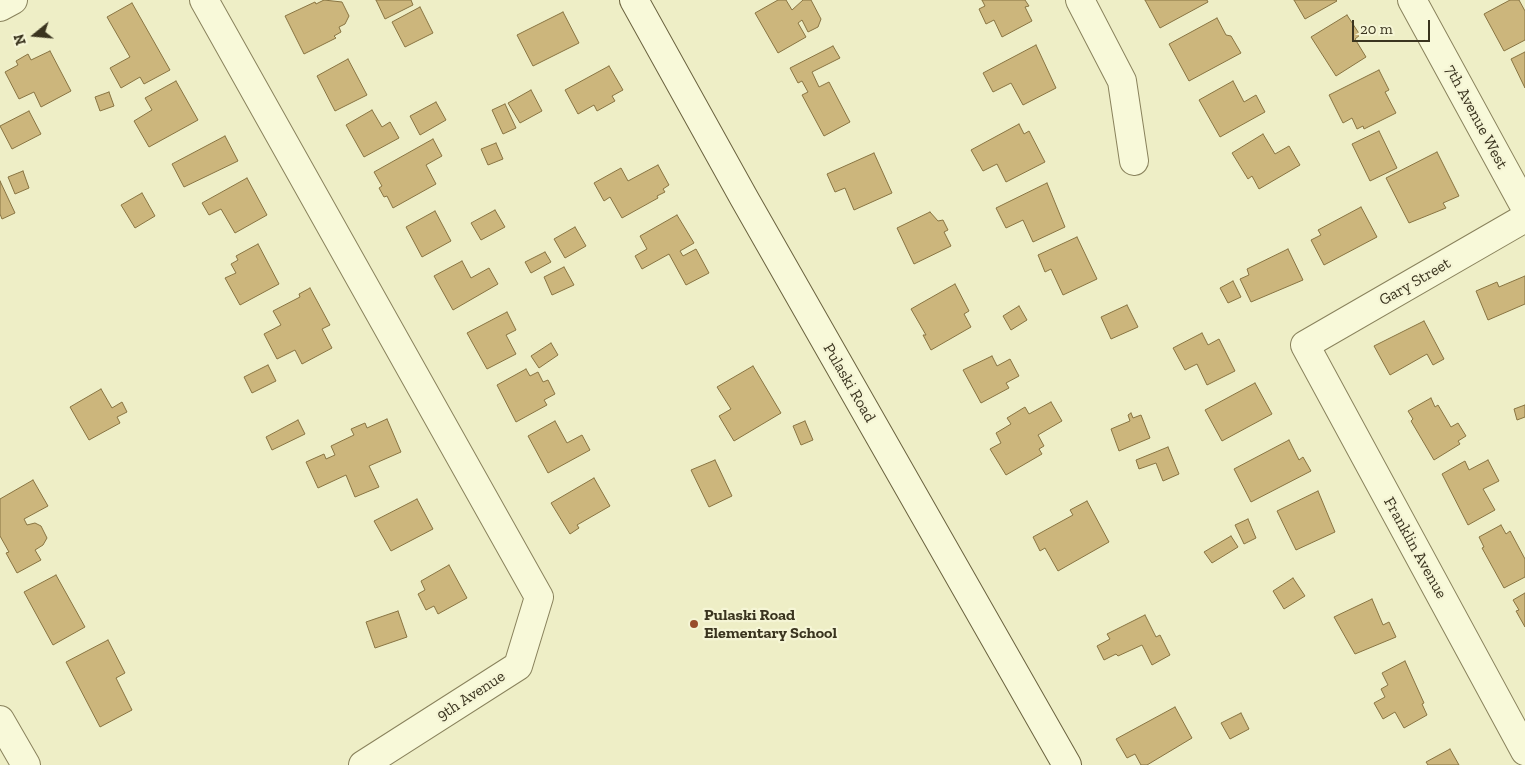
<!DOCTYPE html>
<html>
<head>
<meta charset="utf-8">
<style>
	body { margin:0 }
	#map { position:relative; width:1525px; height:765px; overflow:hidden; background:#eeeec6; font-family:"Zilla Slab",serif }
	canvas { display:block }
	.north { position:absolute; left:10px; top:10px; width:50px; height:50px; -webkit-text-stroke:4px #f5f5d5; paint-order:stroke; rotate:253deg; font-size:14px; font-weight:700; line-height:20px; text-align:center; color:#3a341f }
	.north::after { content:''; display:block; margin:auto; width:18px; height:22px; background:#3a341f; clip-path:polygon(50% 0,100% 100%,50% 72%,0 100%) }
	.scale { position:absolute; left:1352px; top:20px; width:78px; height:22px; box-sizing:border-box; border:2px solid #3a341f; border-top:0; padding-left:6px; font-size:15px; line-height:18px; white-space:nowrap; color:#3a341f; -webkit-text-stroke:4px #f5f5d5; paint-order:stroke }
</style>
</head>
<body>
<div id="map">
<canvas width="1525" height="765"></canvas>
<div class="north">N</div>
<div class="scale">20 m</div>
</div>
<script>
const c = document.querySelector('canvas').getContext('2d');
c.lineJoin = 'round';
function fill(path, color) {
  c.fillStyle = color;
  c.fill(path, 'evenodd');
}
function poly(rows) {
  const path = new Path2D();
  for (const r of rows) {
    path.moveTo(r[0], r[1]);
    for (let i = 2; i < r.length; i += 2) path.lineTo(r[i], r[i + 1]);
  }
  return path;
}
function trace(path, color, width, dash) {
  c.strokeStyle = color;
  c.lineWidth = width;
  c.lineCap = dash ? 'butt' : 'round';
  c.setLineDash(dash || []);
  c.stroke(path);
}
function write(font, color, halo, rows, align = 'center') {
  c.font = font + ' "Zilla Slab",serif';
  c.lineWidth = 4.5;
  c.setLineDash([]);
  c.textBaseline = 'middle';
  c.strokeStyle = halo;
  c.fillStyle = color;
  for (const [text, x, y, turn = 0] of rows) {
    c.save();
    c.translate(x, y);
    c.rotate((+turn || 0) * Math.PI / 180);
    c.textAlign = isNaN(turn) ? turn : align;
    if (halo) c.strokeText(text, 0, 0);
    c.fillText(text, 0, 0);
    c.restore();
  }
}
const building = poly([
	[324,0,342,2,349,16,345,24,339,27,341,32,334,36,336,38,304,54,285,16,315,2,316,4,324,0],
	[376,0,411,0,413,5,385,19,376,0],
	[778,0,786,0,792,10,803,0,811,0,821,19,818,27,808,32,802,20,798,23,806,37,778,53,755,13,778,0],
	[982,0,1025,0,1029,6,1025,7,1032,21,1002,37,994,20,986,24,979,9,985,6,982,0],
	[1145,0,1207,0,1208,2,1160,28,1145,0],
	[1294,0,1336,0,1337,1,1305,19,1294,0],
	[1510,0,1519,0,1525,11,1525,40,1504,51,1484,14,1510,0],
	[132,3,170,70,144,84,140,77,121,88,110,68,130,57,107,17,132,3],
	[420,7,433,33,405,47,392,22,420,7],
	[563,12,579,43,533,66,517,35,563,12],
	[1347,15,1360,35,1355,39,1366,57,1336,76,1311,37,1347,15],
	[1217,18,1226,35,1231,36,1241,53,1189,81,1169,44,1217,18],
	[1036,45,1056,88,1023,105,1011,83,993,92,983,73,1036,45],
	[833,46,840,58,812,72,819,87,829,82,850,122,824,136,802,95,808,92,802,81,798,83,790,68,833,46],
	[50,51,71,91,41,107,34,92,19,99,5,72,18,65,16,61,28,54,31,60,50,51],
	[1525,52,1525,88,1511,59,1525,52],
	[348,59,367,95,335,111,317,76,348,59],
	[609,66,623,90,612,96,615,101,597,111,594,105,578,114,565,90,609,66],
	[1379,70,1389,90,1385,92,1396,113,1364,129,1363,126,1357,129,1352,118,1343,123,1329,95,1379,70],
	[176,81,198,120,149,147,134,121,152,110,145,98,176,81],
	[1233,81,1244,102,1256,95,1265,112,1220,137,1199,100,1233,81],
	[531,90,542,111,520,123,508,103,531,90],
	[109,92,114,106,100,111,95,97,109,92],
	[436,102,446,120,420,135,410,116,436,102],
	[505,104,516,128,503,134,492,110,505,104],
	[372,110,382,127,390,122,399,138,364,157,346,125,372,110],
	[29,111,41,134,12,149,0,126,29,111],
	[1019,124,1024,134,1029,131,1045,162,1006,182,997,164,983,171,971,150,1019,124],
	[1379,131,1397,168,1370,181,1352,144,1379,131],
	[1263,134,1275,154,1289,146,1300,165,1259,189,1252,176,1248,179,1232,153,1263,134],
	[225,136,238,161,184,187,172,164,225,136],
	[433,139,442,156,426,165,436,184,393,208,387,196,384,197,379,188,382,186,374,172,433,139],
	[496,143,503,159,488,165,481,149,496,143],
	[1437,152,1459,196,1443,203,1446,208,1409,223,1386,178,1437,152],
	[874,153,892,193,854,210,845,188,835,192,827,174,874,153],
	[658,165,669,185,663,189,665,192,657,196,658,198,622,218,610,197,604,201,594,183,621,168,628,181,658,165],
	[23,171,29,188,15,194,8,177,23,171],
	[247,178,267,215,235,233,221,209,209,215,202,203,247,178],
	[0,181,15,213,2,219,0,214,0,181],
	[1047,183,1065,227,1033,242,1023,220,1006,228,996,208,1047,183],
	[142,193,155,216,135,228,121,205,142,193],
	[1361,207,1377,237,1324,265,1311,240,1321,235,1318,230,1361,207],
	[495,210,505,227,481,240,471,223,495,210],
	[435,211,451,241,422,257,406,227,435,211],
	[930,212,938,221,943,220,948,230,944,232,951,246,914,264,897,228,930,212],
	[677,215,694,243,680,251,683,256,696,249,709,273,686,285,669,254,642,269,635,256,647,249,640,236,677,215],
	[575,227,586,246,565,258,554,239,575,227],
	[1077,237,1097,279,1063,295,1051,269,1045,272,1038,255,1077,237],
	[258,244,279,284,240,305,225,278,236,273,231,264,238,260,236,256,258,244],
	[1288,249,1303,280,1251,302,1240,279,1249,275,1247,269,1288,249],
	[545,252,551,262,531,273,525,262,545,252],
	[462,261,471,278,489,268,498,284,453,310,434,276,462,261],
	[564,267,574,285,552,295,544,277,564,267],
	[1525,276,1525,304,1488,320,1476,291,1497,282,1499,287,1525,276],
	[1233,281,1241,297,1228,303,1220,288,1233,281],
	[955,284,969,311,964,314,971,327,931,350,923,335,926,335,911,309,955,284],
	[310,288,330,325,322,329,332,348,302,364,295,350,277,359,264,334,281,325,273,311,300,297,299,294,310,288],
	[1127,305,1138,327,1111,339,1101,317,1127,305],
	[1019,306,1027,320,1011,330,1003,316,1019,306],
	[507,312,516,330,506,335,516,354,487,369,467,333,507,312],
	[1424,321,1444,359,1433,365,1427,354,1390,375,1374,346,1424,321],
	[1202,333,1208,345,1219,339,1235,371,1207,385,1197,364,1185,370,1173,348,1202,333],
	[551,343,558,355,539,368,531,356,551,343],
	[992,356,997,366,1010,359,1019,376,1006,383,1009,388,981,403,963,370,992,356],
	[268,365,276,381,252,393,244,377,268,365],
	[753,366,781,413,734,441,719,416,731,409,717,387,753,366],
	[526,369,530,376,538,372,543,382,548,380,555,394,544,400,547,405,516,422,497,385,526,369],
	[1255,383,1272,414,1222,441,1205,410,1255,383],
	[101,389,112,408,122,402,127,412,117,417,120,423,89,440,70,407,101,389],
	[1431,398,1435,407,1438,405,1451,427,1458,423,1466,436,1458,441,1460,444,1434,460,1411,421,1413,419,1408,411,1431,398],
	[1051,402,1062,421,1038,435,1044,446,1039,449,1042,454,1006,475,990,449,1001,443,996,433,1011,424,1007,418,1025,407,1029,414,1051,402],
	[1525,405,1525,417,1517,420,1514,409,1525,405],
	[1131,413,1133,418,1141,415,1150,438,1119,451,1111,429,1130,421,1128,415,1131,413],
	[387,419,401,452,369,466,379,487,355,497,346,475,318,488,306,462,324,454,326,459,335,455,331,446,354,435,351,429,365,423,367,428,387,419],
	[298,420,305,434,272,450,266,437,298,420],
	[555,421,567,443,582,435,590,450,548,473,528,436,555,421],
	[805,421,813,440,801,445,793,426,805,421],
	[1289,440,1299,460,1303,457,1311,471,1251,502,1234,469,1289,440],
	[1168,447,1179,474,1163,481,1156,463,1139,469,1136,460,1168,447],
	[715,460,732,496,709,507,691,470,715,460],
	[1488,460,1499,481,1483,489,1495,510,1468,525,1442,474,1465,461,1469,470,1488,460],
	[594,478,610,506,577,525,579,528,570,534,551,503,594,478],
	[33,480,48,506,24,519,27,525,35,523,41,526,47,538,43,545,35,550,41,560,17,573,6,553,9,552,0,536,0,499,33,480],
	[1318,491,1335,532,1296,550,1277,511,1318,491],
	[417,499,433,529,391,551,374,521,417,499],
	[1087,501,1109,542,1058,571,1045,548,1040,551,1033,537,1073,515,1070,510,1087,501],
	[1248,519,1256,538,1244,544,1235,525,1248,519],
	[1501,525,1506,534,1510,531,1525,559,1525,577,1504,588,1482,548,1484,547,1479,537,1501,525],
	[1231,536,1238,547,1212,563,1204,552,1231,536],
	[449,565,467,598,438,614,434,606,426,610,418,594,425,590,421,581,449,565],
	[56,575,85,627,53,645,24,592,56,575],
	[1293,578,1305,596,1284,609,1273,591,1293,578],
	[1525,593,1525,627,1516,611,1519,610,1513,600,1525,593],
	[1372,599,1383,625,1389,622,1396,637,1355,654,1334,617,1372,599],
	[398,611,407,637,375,648,366,622,398,611],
	[1145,615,1156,637,1160,635,1170,655,1152,665,1142,645,1118,656,1116,654,1104,660,1097,646,1110,639,1107,634,1145,615],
	[108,640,125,673,116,678,132,710,100,727,66,662,108,640],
	[1405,661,1424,703,1422,704,1427,715,1404,728,1395,712,1383,719,1374,703,1385,697,1381,689,1388,685,1382,673,1405,661],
	[1175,707,1192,738,1147,765,1141,765,1135,754,1127,758,1116,739,1175,707],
	[1241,713,1249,729,1230,739,1221,723,1241,713],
	[1450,749,1459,765,1428,765,1426,762,1450,749]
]);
fill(building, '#ccb67c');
trace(building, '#887442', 1);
const minor = poly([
	[204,0,539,597,518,666,363,765],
	[1080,0,1122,81,1134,161],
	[1412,0,1525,207],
	[0,7,13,0],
	[1525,218,1305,345,1525,751],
	[0,720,26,765]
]);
const secondary = poly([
	[634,0,744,198,1067,765]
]);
trace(minor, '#89825c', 30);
trace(secondary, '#6b633f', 30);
trace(minor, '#f8f9d9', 28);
trace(secondary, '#f8f9d9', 28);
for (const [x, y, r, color] of [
	[694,624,5,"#984d2c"]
]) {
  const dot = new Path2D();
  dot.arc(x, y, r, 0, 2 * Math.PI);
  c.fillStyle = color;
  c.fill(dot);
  trace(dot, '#f5f5d5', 2);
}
write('16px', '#3a341f', '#f5f5d5', [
	["7th Avenue West",1476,117,62],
	["Gary Street",1415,282,-30],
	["Pulaski Road",849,383,60],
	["Franklin Avenue",1415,548,61],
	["9th Avenue",471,696,-33]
]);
write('bold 16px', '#3a341f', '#f5f5d5', [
	["Pulaski Road",704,615],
	["Elementary School",704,633]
], 'left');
</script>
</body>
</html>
